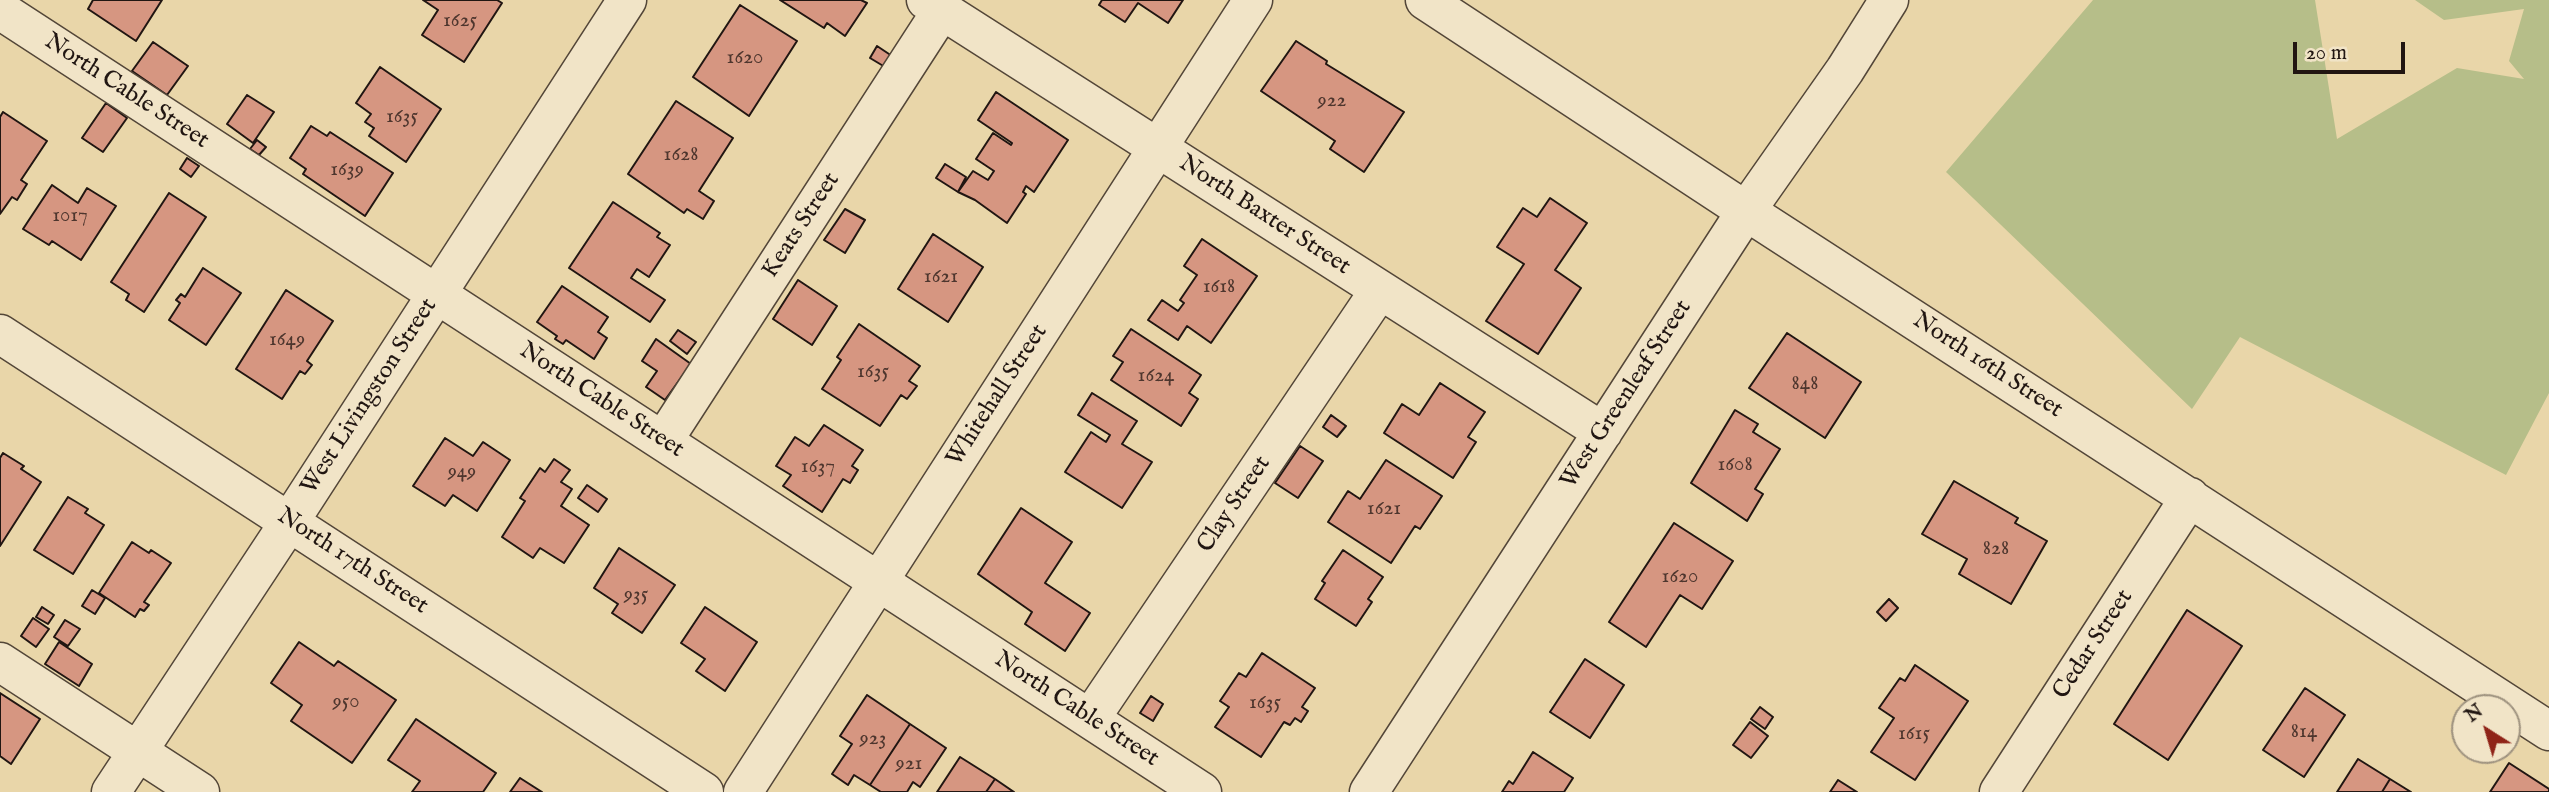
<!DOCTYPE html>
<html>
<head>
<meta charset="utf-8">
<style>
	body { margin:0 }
	#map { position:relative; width:2549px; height:792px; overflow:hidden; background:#e9d6a9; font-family:"IM FELL English",serif }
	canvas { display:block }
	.north { position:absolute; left:2451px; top:694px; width:70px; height:70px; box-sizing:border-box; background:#f1e4c7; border:2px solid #9e927f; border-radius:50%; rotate:323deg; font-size:19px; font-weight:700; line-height:28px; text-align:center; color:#211612 }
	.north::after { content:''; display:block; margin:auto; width:24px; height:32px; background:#8f2418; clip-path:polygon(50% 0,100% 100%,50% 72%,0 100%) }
	.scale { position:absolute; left:2293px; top:42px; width:112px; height:32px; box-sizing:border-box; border:4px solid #211612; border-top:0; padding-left:9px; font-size:21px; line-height:24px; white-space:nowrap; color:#211612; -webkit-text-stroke:5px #f1e4c7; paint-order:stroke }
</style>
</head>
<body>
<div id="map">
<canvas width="2549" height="792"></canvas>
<div class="north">N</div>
<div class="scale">20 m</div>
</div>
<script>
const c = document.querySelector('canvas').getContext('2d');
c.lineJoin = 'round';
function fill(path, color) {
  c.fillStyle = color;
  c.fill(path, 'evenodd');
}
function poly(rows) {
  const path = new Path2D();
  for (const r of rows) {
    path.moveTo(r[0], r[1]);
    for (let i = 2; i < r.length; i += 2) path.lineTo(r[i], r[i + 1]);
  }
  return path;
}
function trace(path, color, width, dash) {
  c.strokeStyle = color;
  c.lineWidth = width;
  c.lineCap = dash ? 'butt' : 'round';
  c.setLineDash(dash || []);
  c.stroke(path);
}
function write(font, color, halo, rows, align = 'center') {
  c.font = font + ' "IM FELL English",serif';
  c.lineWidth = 6;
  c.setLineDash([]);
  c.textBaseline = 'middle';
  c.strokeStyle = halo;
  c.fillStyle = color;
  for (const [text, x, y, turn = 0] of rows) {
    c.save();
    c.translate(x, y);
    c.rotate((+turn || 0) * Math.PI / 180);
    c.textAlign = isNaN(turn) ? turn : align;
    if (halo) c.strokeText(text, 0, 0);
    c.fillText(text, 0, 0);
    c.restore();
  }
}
fill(poly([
	[2093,0,2315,0,2337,139,2457,68,2524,79,2509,61,2524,9,2444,20,2415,0,2549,0,2549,393,2506,475,2240,337,2192,409,1946,172]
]), '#b6be89');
const building = poly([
	[93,0,162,0,136,41,88,9,93,0],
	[497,0,502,3,464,62,422,35,438,10,423,0,497,0],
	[780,0,861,0,867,3,845,36,827,23,824,28,780,0],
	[1102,0,1183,0,1168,23,1138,3,1125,22,1099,5,1102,0],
	[740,5,797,41,749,116,693,77,740,5],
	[1296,41,1327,61,1326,64,1404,112,1364,172,1330,149,1335,141,1261,91,1296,41],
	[153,42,188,66,167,95,132,71,153,42],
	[877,46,892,56,885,67,870,58,877,46],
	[380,67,441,109,406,162,369,136,374,128,365,122,371,114,356,103,380,67],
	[996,92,1068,140,1034,192,1026,186,1023,192,1026,194,1007,223,975,200,958,192,973,171,988,180,994,171,976,159,993,133,1011,145,1012,143,978,120,996,92],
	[247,95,274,112,253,143,227,124,247,95],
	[676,101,733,138,699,191,714,201,703,219,687,209,684,213,628,174,676,101],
	[106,103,127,118,103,152,82,138,106,103],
	[3,112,47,141,21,180,27,184,17,200,12,197,0,214,0,117,3,112],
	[311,126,327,136,330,132,393,173,365,216,303,174,306,169,290,158,311,126],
	[257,140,266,147,259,155,250,149,257,140],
	[187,158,199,166,191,177,180,169,187,158],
	[945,164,966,177,958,192,936,178,945,164],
	[52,185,78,203,87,188,116,206,81,260,52,241,49,245,23,229,52,185],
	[169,193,206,217,144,312,126,300,129,294,111,282,169,193],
	[1550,198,1587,223,1555,270,1581,288,1538,354,1486,321,1524,264,1497,247,1523,208,1537,217,1550,198],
	[613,202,660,233,657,237,670,245,649,277,637,269,631,278,665,300,650,322,569,268,613,202],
	[845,209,865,220,845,253,824,240,845,209],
	[933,234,983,267,948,322,898,289,933,234],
	[1202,239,1257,276,1211,343,1187,326,1178,340,1148,320,1162,300,1178,311,1184,303,1180,300,1197,275,1184,266,1202,239],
	[203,268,241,293,206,345,169,320,180,303,176,300,181,294,185,297,203,268],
	[798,280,837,306,812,345,773,319,798,280],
	[562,286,608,317,598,332,607,338,594,359,566,340,563,344,555,339,557,336,537,322,562,286],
	[286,290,333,321,307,361,312,365,305,374,300,371,282,399,236,369,286,290],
	[859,324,920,366,909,381,917,386,907,399,901,395,880,426,822,389,841,360,837,357,859,324],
	[1131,329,1201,375,1189,393,1198,399,1181,426,1111,380,1123,362,1113,356,1131,329],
	[678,330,696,342,687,354,670,341,678,330],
	[1787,333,1861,382,1825,438,1749,388,1787,333],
	[656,339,691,364,665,400,646,387,657,371,642,361,656,339],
	[1440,383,1485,412,1468,437,1476,442,1453,478,1384,433,1402,404,1419,415,1440,383],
	[1092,393,1137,421,1122,444,1152,462,1122,508,1065,472,1091,432,1106,442,1110,435,1078,415,1092,393],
	[1735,410,1758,424,1753,432,1780,449,1755,489,1763,494,1747,521,1691,483,1735,410],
	[1331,415,1346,426,1337,437,1323,427,1331,415],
	[824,425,863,450,852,466,858,470,850,483,843,479,822,512,783,486,791,475,776,466,795,437,809,446,824,425],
	[445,438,473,456,483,442,510,460,477,511,453,495,445,506,413,486,445,438],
	[1300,446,1323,461,1298,498,1275,483,1300,446],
	[3,453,24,466,21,469,41,482,0,546,0,458,3,453],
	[554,459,570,470,561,482,572,489,561,506,589,525,564,563,540,548,533,558,502,537,525,501,520,498,540,468,545,472,554,459],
	[1386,460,1442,496,1420,529,1415,526,1391,563,1328,522,1348,491,1360,499,1386,460],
	[1954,481,2018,518,2015,523,2047,541,2011,604,1959,574,1967,559,1922,534,1954,481],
	[587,485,607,499,598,512,578,498,587,485],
	[68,497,88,509,85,513,104,525,73,574,34,550,68,497],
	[1021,508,1072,542,1045,583,1090,613,1065,651,1025,624,1032,612,978,574,1021,508],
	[1674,523,1733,561,1702,609,1680,595,1646,647,1609,622,1674,523],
	[132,542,149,553,151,550,171,563,144,602,149,605,144,611,140,609,135,617,99,593,132,542],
	[619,548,675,585,642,633,612,613,618,604,594,588,619,548],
	[1343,550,1383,577,1368,599,1372,602,1356,626,1315,599,1325,583,1322,581,1343,550],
	[92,590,105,598,95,614,82,606,92,590],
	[1889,599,1898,608,1886,621,1877,612,1889,599],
	[42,607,54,615,48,624,36,617,42,607],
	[705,607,757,642,725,691,696,671,705,659,681,643,705,607],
	[2187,610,2242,646,2168,760,2114,724,2187,610],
	[33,618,49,629,36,647,21,636,33,618],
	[65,620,80,629,68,646,54,637,65,620],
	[59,642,92,664,79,686,45,664,59,642],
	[299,642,334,666,338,661,396,700,352,763,291,721,302,705,271,683,299,642],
	[1262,653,1315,688,1302,707,1308,711,1301,722,1295,718,1290,725,1284,722,1261,757,1215,727,1229,707,1220,701,1239,673,1246,677,1262,653],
	[1585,659,1624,685,1590,738,1550,712,1585,659],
	[1915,665,1968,701,1915,780,1871,752,1894,718,1879,708,1900,678,1905,681,1915,665],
	[2305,688,2345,715,2304,777,2263,750,2305,688],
	[0,693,40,719,11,764,0,756,0,693],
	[867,695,910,724,870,785,854,775,848,785,832,774,852,744,840,736,867,695],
	[1151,696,1163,704,1153,721,1140,713,1151,696],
	[1760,707,1773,717,1765,729,1751,719,1760,707],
	[416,719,496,773,483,792,412,792,420,781,388,760,416,719],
	[1750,722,1768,736,1751,758,1733,745,1750,722],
	[910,724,946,748,920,787,913,782,907,792,881,792,870,785,910,724],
	[1533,752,1573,778,1564,792,1502,792,1509,781,1513,784,1533,752],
	[960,757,995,779,986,792,937,792,960,757],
	[2358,759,2390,779,2382,792,2337,792,2358,759],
	[2509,763,2549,789,2549,792,2490,792,2509,763],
	[520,778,542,792,510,792,520,778],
	[995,779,1014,792,986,792,995,779],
	[2390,779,2411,792,2382,792,2390,779],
	[1838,780,1857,792,1830,792,1838,780]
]);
fill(building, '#d69681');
trace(building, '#211612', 2);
const minor = poly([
	[926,0,1603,432],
	[1425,0,1746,211,2549,731],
	[0,10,1202,792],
	[0,334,704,792],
	[663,441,942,10],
	[0,662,200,792],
	[1090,719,1379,291],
	[111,792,290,521,627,0],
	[743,792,1253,0],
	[1369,792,1746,211,1845,70,1889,0],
	[1999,792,2190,497]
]);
trace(minor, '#534638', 41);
trace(minor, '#f1e4c7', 38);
write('21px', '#4e362e', null, [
	["1625",460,22],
	["1620",745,59],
	["922",1332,102],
	["1635",402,118],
	["1628",681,156],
	["1639",347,171],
	["1017",70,217],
	["1621",941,278],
	["1618",1219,288],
	["1649",287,341],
	["1635",873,373],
	["1624",1156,377],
	["848",1805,385],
	["1608",1735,466],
	["1637",818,468],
	["949",462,473],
	["1621",1384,510],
	["828",1996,550],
	["1620",1680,578],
	["935",636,596],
	["950",346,703],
	["1635",1265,704],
	["814",2304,733],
	["1615",1914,735],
	["923",873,740],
	["921",909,765]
]);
write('24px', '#211612', '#f1e4c7', [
	["North Cable Street",126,92,33],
	["North Baxter Street",1264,216,33],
	["Keats Street",802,226,-57],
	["North 16th Street",1987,366,33],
	["West Greenleaf Street",1627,395,-57],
	["Whitehall Street",998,396,-57],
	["West Livingston Street",370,397,-57],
	["North Cable Street",601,401,33],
	["Clay Street",1235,505,-56],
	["North 17th Street",352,562,33],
	["Cedar Street",2094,645,-57],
	["North Cable Street",1076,710,33]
]);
</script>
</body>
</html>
